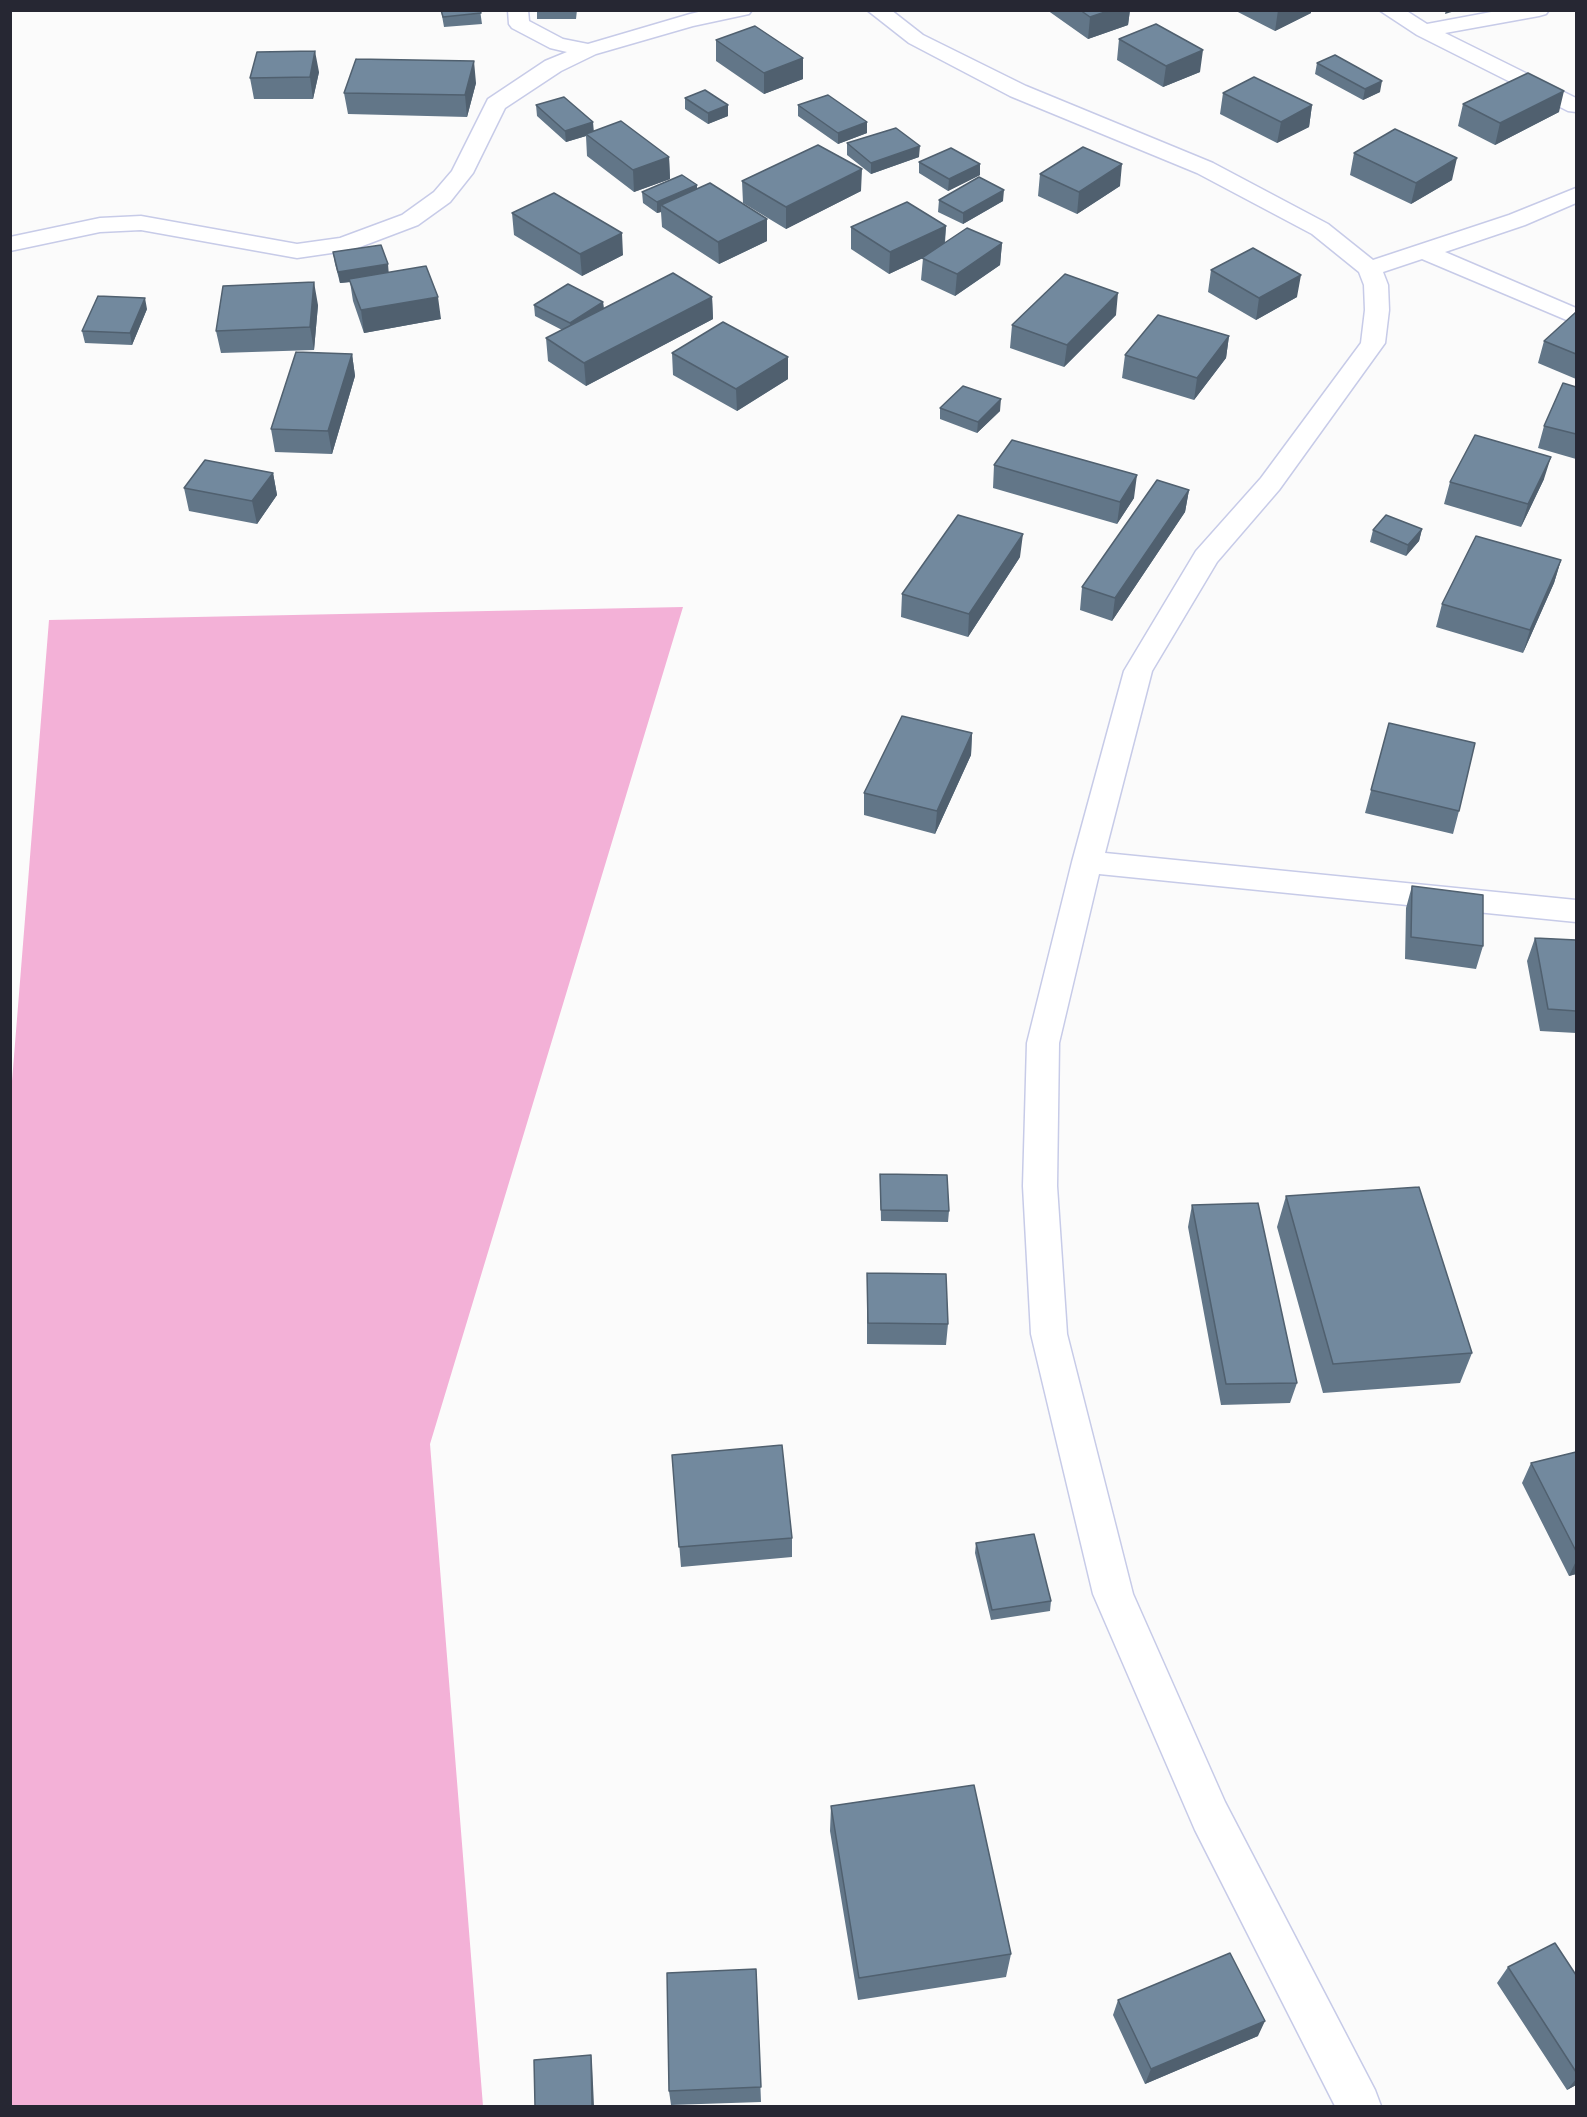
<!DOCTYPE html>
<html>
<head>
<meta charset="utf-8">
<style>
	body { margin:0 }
	#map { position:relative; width:1587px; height:2117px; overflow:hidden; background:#fbfbfb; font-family:Lato,sans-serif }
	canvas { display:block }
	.frame { position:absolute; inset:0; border:12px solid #262733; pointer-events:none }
</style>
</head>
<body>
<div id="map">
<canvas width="1587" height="2117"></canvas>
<div class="frame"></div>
</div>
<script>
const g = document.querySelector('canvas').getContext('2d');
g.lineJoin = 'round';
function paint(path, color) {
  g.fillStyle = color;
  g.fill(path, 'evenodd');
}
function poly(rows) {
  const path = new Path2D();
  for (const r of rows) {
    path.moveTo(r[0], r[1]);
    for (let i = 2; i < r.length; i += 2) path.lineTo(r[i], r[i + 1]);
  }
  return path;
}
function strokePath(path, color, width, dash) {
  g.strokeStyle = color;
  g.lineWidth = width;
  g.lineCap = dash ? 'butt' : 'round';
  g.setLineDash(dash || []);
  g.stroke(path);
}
paint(poly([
	[683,607,430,1444,483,2106,11,2106,10,1106,49,620]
]), '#f3b1d7');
const minor = poly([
	[508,10,528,10,529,21,563,39,588,44,690,14,707,10,752,10,749,14,693,26,596,54,561,71,505,108,473,173,450,202,418,225,352,250,297,258,141,230,100,232,10,251,10,237,100,218,141,216,297,244,340,238,402,215,434,192,452,171,488,99,545,61,567,52,550,48,512,28,509,24,508,10],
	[867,10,891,10,923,35,1026,86,1213,163,1328,224,1373,260,1509,215,1576,188,1576,203,1525,225,1445,252,1576,308,1576,324,1422,259,1383,272,1388,285,1389,310,1385,343,1279,490,1217,562,1152,671,1105,853,1576,900,1576,922,1099,874,1059,1043,1057,1186,1067,1334,1133,1594,1225,1802,1375,2090,1381,2106,1335,2106,1195,1830,1093,1594,1031,1334,1023,1186,1027,1043,1072,862,1124,671,1196,551,1261,478,1361,343,1365,310,1364,285,1359,272,1312,234,1197,173,1010,96,909,43,867,10],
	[1379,10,1405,10,1427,24,1502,10,1549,10,1546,14,1539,16,1445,33,1576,98,1576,112,1568,111,1417,35,1379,10]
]);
strokePath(minor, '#c7cbe8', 3);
paint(minor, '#fff');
paint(poly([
	[441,10,480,10,482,24,444,27],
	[537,10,577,10,576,19,537,19],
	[1047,10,1130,10,1128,25,1088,39],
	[1234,10,1311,10,1311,13,1275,31],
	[1119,39,1200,72,1163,87,1117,60],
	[716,40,803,79,764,94,716,61],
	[1317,63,1380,92,1363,100,1315,74],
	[319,72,313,99,254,99,250,78],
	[476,83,467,117,348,114,344,93],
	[1223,93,1312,105,1309,127,1277,143,1220,114],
	[685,98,728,105,728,116,708,124,685,109],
	[1463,104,1559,112,1495,145,1458,126],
	[536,105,594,131,669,157,670,179,634,192,587,156,586,136,566,142,537,116],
	[798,105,867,122,867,133,838,144,798,116],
	[847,143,919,157,871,174,847,155],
	[1354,153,1452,180,1411,204,1350,175],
	[919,162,980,175,948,191,919,173],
	[1040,174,1120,186,1077,214,1038,196],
	[742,181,861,191,786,229,743,203],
	[697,185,697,189,767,219,767,241,719,264,662,227,661,212,657,213,643,203,642,192],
	[939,200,1003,201,963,224,938,212],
	[512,213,623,255,582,276,514,235],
	[946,226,945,243,1002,243,1000,265,955,296,921,280,923,258,889,274,851,249,851,227],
	[333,252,389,272,441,319,364,333,353,301,350,282,340,283,335,264],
	[1211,270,1297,297,1256,320,1208,292],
	[712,297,713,319,586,386,548,361,546,338,562,330,535,316,534,305,603,302,604,309],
	[318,305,314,350,221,353,216,331],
	[147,309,132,345,85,343,82,331],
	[1576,312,1576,379,1538,363,1544,341],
	[1116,315,1064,367,1010,348,1012,325],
	[1229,336,1226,358,1194,400,1122,378,1125,355],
	[672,353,788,357,788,379,737,411,673,375],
	[352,354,355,376,332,454,275,452,271,429],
	[1576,387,1576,459,1538,448,1544,426],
	[940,408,1000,411,977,433,940,419],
	[994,465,1134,498,1117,524,993,488],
	[273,473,277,495,257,524,189,511,184,488],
	[1544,479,1521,527,1444,504,1450,482],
	[1189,490,1185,512,1112,621,1080,610,1082,587],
	[1422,529,1419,541,1406,556,1370,542,1373,530],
	[1020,557,968,637,901,617,902,594],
	[1561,560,1554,583,1523,653,1436,627,1442,604],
	[1389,723,1459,811,1453,834,1365,813],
	[972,733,971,755,935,834,864,815,864,793],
	[1412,886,1483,946,1476,969,1405,959,1406,908],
	[1535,938,1576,940,1576,1033,1540,1031,1527,961],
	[880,1174,949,1211,948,1222,881,1221],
	[1286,1196,1472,1353,1460,1383,1323,1393,1277,1227],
	[1192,1205,1297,1383,1290,1403,1221,1405,1188,1227],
	[867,1273,948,1324,946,1345,867,1344],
	[1576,1452,1576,1574,1569,1576,1522,1483,1531,1463],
	[672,1455,792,1538,792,1557,681,1567],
	[976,1543,1051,1601,1050,1611,991,1620,975,1553],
	[831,1806,1011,1954,1006,1977,858,2000,830,1831],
	[1508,1967,1576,1975,1576,2085,1567,2090,1497,1983],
	[756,1969,761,2102,671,2105,669,2091],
	[1118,2000,1258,2036,1145,2084,1113,2015]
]), '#627688');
paint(poly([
	[1111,10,1130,10,1128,25,1088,39,1090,17],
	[1278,10,1311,10,1311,13,1275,31],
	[1446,10,1458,10,1445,14],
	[1203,50,1200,72,1163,87,1166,66],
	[315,51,319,72,313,99,310,77],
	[803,58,803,79,764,94,764,73],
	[474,61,476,83,467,117,465,95],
	[1382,81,1380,92,1363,100,1365,89],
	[1564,91,1559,112,1495,145,1500,123],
	[728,105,728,116,708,124,708,113],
	[1312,105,1309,127,1277,143,1281,122],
	[593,122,594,133,586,134,586,136,566,142,565,131],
	[867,122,867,133,838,144,838,133],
	[920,146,919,157,871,174,871,163],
	[669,157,670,179,634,192,633,170],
	[1457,158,1452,180,1411,204,1416,183],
	[980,164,980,175,948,191,949,179],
	[1122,164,1120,186,1077,214,1079,192],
	[862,169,861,191,786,229,786,207],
	[697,185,697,196,661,205,661,212,657,213,657,202],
	[1004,190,1003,201,963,224,963,213],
	[767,219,767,241,719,264,718,242],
	[946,226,944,248,889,274,890,252],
	[622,233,623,255,582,276,580,254],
	[1002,243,1000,265,955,296,957,274],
	[388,264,389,276,349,279,350,282,340,283,338,272],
	[1301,275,1297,297,1256,320,1259,298],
	[314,282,318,305,314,350,310,327],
	[1118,293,1116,315,1064,367,1067,345],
	[438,297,441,319,364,333,361,310],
	[712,297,713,319,586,386,584,363],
	[145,298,147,309,132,345,130,333],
	[603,302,604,314,571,334,570,323],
	[1229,336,1226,358,1194,400,1197,378],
	[352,354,355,376,332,454,328,431],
	[788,357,788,379,737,411,736,389],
	[1001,399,1000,411,977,433,978,422],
	[1551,457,1544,479,1521,527,1528,504],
	[273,473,277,495,257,524,252,501],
	[1137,475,1134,498,1117,524,1120,502],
	[1189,490,1185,512,1112,621,1115,598],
	[1422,529,1419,541,1406,556,1408,545],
	[1023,534,1020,557,968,637,969,614],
	[1561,560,1554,583,1523,653,1530,630],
	[972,733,971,755,935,834,937,811],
	[1576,1561,1576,1574,1569,1576],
	[1265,2021,1258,2036,1145,2084,1151,2069],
	[591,2055,592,2062,594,2106,592,2106],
	[1576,2079,1576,2085,1567,2090]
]), '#50606f');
const building = poly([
	[441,10,480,10,481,13,443,17,441,10],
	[1080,10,1111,10,1090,17,1080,10],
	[1156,24,1203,50,1166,66,1119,39,1156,24],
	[755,26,803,58,764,73,716,40,755,26],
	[315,51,310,77,250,78,257,52,315,51],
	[1335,55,1382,81,1365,89,1317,63,1335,55],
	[356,59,474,61,465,95,344,93,356,59],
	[1528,73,1564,91,1500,123,1463,104,1528,73],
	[1254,77,1312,105,1281,122,1223,93,1254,77],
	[705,90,728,105,708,113,685,98,705,90],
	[828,95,867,122,838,133,798,105,828,95],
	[564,97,593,122,565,131,536,105,564,97],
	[621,121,669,157,633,170,586,134,621,121],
	[896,128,920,146,871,163,847,143,896,128],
	[1395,129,1457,158,1416,183,1354,153,1395,129],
	[818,145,862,169,786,207,742,181,818,145],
	[1083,147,1122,164,1079,192,1040,174,1083,147],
	[951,148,980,164,949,179,919,162,951,148],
	[682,175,697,185,657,202,642,192,682,175],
	[979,177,1004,190,963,213,939,200,979,177],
	[710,183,767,219,718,242,661,205,710,183],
	[554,193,622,233,580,254,512,213,554,193],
	[907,202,946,226,890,252,851,227,907,202],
	[967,228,1002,243,957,274,922,258,967,228],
	[381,245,388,264,338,272,333,252,381,245],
	[1253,248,1301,275,1259,298,1211,270,1253,248],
	[426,266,438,297,361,310,349,279,426,266],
	[673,273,712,297,584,363,546,338,673,273],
	[1065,274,1118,293,1067,345,1012,325,1065,274],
	[314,282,310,327,216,331,223,286,314,282],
	[568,284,603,302,570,323,534,305,568,284],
	[98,296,145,298,130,333,82,331,98,296],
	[1576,312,1576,354,1544,341,1576,312],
	[1158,315,1229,336,1197,378,1125,355,1158,315],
	[723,322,788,357,736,389,672,353,723,322],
	[296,352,352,354,328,431,271,429,296,352],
	[1563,383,1576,387,1576,434,1544,426,1563,383],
	[963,386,1001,399,978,422,940,408,963,386],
	[1475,435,1551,457,1528,504,1450,482,1475,435],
	[1012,440,1137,475,1120,502,994,465,1012,440],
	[205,460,273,473,252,501,184,488,205,460],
	[1157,480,1189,490,1115,598,1082,587,1157,480],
	[958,515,1023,534,969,614,902,594,958,515],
	[1386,515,1422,529,1408,545,1373,530,1386,515],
	[1476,536,1561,560,1530,630,1442,604,1476,536],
	[902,716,972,733,937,811,864,793,902,716],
	[1389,723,1475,743,1459,811,1371,790,1389,723],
	[1412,886,1483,895,1483,946,1411,937,1412,886],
	[1535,938,1576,940,1576,1011,1548,1009,1535,938],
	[880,1174,947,1175,949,1211,881,1210,880,1174],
	[1419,1187,1472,1353,1333,1364,1286,1196,1419,1187],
	[1258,1203,1297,1383,1226,1384,1192,1205,1258,1203],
	[867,1273,946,1274,948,1324,868,1323,867,1273],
	[782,1445,792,1538,679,1547,672,1455,782,1445],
	[1576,1452,1576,1551,1531,1463,1576,1452],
	[1034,1534,1051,1601,992,1610,976,1543,1034,1534],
	[974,1785,1011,1954,859,1978,831,1806,974,1785],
	[1555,1943,1576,1975,1576,2072,1508,1967,1555,1943],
	[1230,1953,1265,2021,1151,2069,1118,2000,1230,1953],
	[756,1969,761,2087,669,2091,667,1973,756,1969],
	[591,2055,592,2106,535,2106,534,2060,591,2055]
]);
paint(building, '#72899e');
strokePath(building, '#50606f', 1.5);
</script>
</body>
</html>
